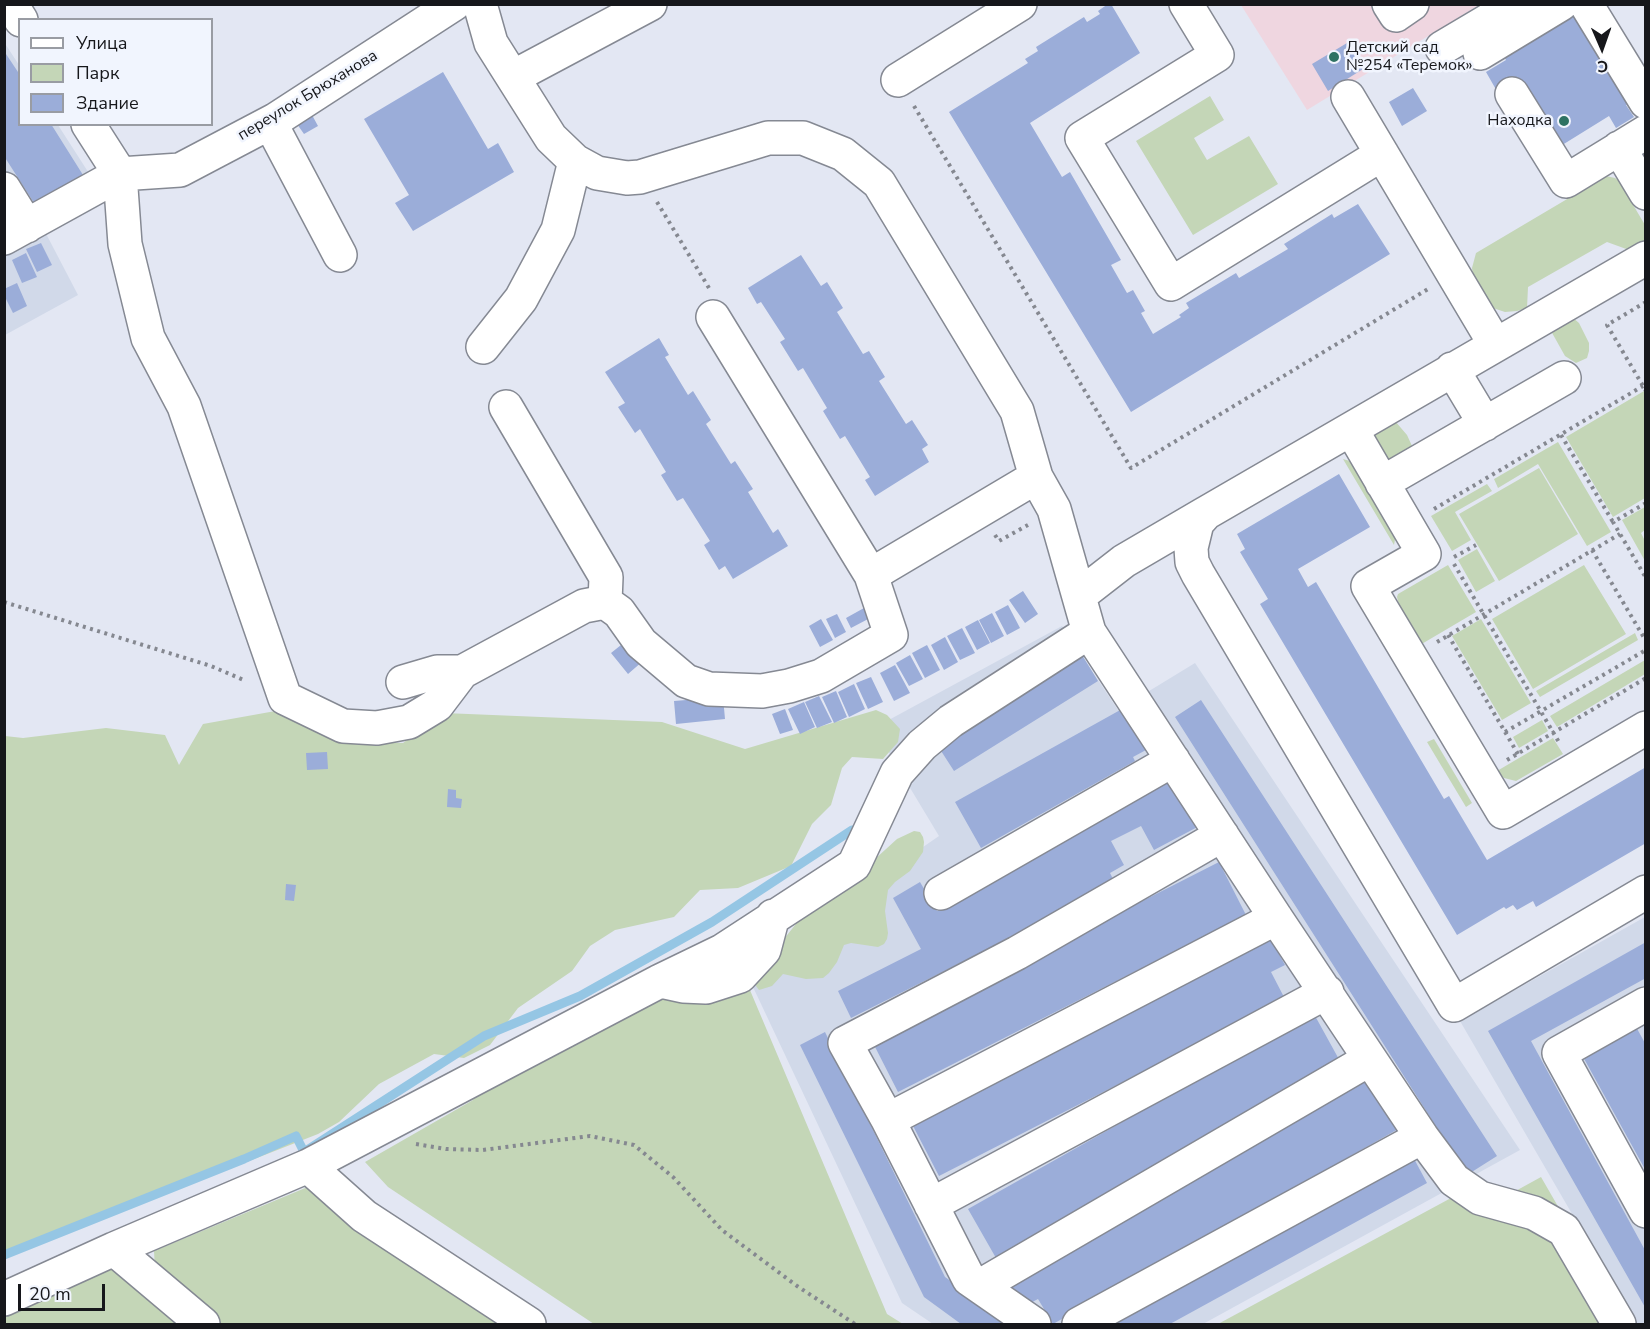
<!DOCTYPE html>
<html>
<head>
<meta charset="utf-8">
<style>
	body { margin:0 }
	#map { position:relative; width:1650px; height:1329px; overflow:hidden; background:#e3e7f3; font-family:"Nunito Sans",sans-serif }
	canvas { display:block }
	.frame { position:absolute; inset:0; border:6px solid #16171b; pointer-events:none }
	.legend { position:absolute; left:18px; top:18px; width:195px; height:108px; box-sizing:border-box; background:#f1f5fe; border:2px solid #999ca3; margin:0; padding:8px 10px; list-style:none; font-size:18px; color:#16171b }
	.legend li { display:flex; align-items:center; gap:12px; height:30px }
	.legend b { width:30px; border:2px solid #999ca3 }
	.north { position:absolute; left:1572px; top:18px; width:60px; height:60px; -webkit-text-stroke:4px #f1f5fe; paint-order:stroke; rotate:178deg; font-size:16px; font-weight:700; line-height:24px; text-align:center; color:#16171b }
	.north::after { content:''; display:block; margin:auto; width:21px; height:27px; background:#16171b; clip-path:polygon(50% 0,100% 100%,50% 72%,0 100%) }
	.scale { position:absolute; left:18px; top:1284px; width:87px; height:27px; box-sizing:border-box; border:3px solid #16171b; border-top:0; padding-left:8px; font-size:18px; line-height:21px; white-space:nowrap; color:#16171b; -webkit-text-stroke:4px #f1f5fe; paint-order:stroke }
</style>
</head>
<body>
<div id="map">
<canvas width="1650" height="1329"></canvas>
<div class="frame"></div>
<ul class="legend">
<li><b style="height:8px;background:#fff"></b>Улица</li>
<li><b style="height:16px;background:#c4d6b7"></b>Парк</li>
<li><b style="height:16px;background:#9badd9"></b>Здание</li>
</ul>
<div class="north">С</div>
<div class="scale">20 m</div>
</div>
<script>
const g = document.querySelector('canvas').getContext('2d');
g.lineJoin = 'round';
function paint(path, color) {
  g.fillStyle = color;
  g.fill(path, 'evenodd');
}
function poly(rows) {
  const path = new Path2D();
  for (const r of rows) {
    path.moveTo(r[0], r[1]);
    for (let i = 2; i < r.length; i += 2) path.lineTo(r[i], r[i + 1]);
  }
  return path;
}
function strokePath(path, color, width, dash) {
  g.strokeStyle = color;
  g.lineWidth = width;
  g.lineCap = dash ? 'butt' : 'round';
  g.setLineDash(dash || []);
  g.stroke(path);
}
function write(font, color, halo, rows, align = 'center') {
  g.font = font + ' "Nunito Sans",sans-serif';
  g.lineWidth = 5;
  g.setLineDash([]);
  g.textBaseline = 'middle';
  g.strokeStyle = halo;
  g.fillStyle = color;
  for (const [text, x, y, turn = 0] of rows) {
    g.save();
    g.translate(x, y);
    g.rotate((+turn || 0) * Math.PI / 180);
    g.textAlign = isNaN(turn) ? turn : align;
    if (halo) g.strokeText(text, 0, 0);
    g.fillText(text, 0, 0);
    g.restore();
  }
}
paint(poly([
	[4,42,19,65,20,124,58,125,101,192,42,226,78,295,5,335],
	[1062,626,1118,710,1195,663,1520,1150,1203,1324,933,1324,902,1303,745,970,939,836,874,728],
	[1645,917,1645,1324,1636,1324,1460,1021]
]), '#d1d9e9');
paint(poly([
	[1241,5,1479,5,1307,110]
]), '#efd6e0');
paint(poly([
	[1210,96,1224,120,1194,138,1207,160,1249,136,1278,184,1193,235,1136,141],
	[1606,176,1615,178,1619,181,1645,225,1645,242,1629,250,1607,242,1528,287,1527,308,1517,311,1505,312,1493,308,1473,275,1472,268,1476,253],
	[1572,317,1579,323,1589,343,1589,351,1587,358,1576,363,1565,356,1551,331],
	[1644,391,1645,498,1613,517,1566,437],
	[1395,421,1407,435,1412,446,1412,454,1392,463,1383,451,1374,433],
	[1558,442,1611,532,1587,546,1538,464,1498,488,1494,479],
	[1343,459,1353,462,1396,534,1394,545],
	[1539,468,1578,534,1499,581,1459,514],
	[1487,484,1492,491,1455,512,1471,540,1452,551,1431,516],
	[1645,507,1645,530,1641,533,1645,541,1645,561,1622,520],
	[1477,549,1495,581,1476,592,1458,560],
	[1448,565,1476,612,1420,645,1400,609,1397,597,1398,594],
	[1584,565,1626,634,1533,689,1492,619],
	[1481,619,1531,703,1502,720,1452,636],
	[1635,633,1638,640,1540,697,1536,691],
	[1645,660,1645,674,1557,727,1550,716],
	[281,710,345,741,403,743,444,713,662,722,745,749,876,710,887,715,900,729,898,742,883,759,852,757,842,768,831,805,812,824,791,866,738,888,700,890,674,917,615,930,590,946,572,971,518,1008,490,1045,464,1058,434,1054,379,1084,339,1122,318,1134,5,1257,5,736,23,738,106,728,165,735,179,765,203,724],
	[1542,720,1548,731,1519,748,1513,737],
	[1553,738,1563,754,1516,781,1504,778,1497,771],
	[1434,739,1472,803,1466,807,1427,742],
	[914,831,920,832,923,837,924,842,923,852,910,871,895,882,888,890,885,911,888,933,887,939,884,944,878,947,851,943,844,945,837,962,829,973,823,978,806,979,783,974,772,986,759,990,756,986,757,973,803,915,863,870,897,839],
	[733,950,887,1314,903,1324,594,1324,388,1187,365,1162,473,1100,478,1088,499,1076,507,1080],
	[1541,1177,1626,1324,1218,1324,1451,1198,1481,1210],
	[310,1186,505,1324,220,1324,155,1269,154,1251],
	[115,1267,186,1324,5,1324,4,1316]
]), '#c4d6b7');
strokePath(poly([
	[4,1255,244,1159,296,1136,304,1152,484,1036,580,996,712,922,852,830]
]), '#95c6e4', 9);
paint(poly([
	[1108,4,1111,4,1140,53,1030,123,1062,177,1070,172,1121,260,1111,265,1127,293,1133,290,1145,311,1141,313,1153,334,1181,317,1179,315,1189,308,1186,303,1236,273,1239,278,1288,249,1284,244,1332,214,1334,218,1358,204,1390,254,1131,412,949,112,1028,63,1025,59,1038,51,1036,47,1084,17,1087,22,1100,14,1098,11],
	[1573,10,1630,103,1626,105,1634,117,1616,128,1609,116,1559,147,1516,78,1508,83,1498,93,1486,72,1506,60,1502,54],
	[1347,43,1363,69,1328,91,1312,64],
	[4,51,20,75,20,124,51,124,83,175,36,206,4,156],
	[443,72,488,149,498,143,514,172,413,231,395,203,409,195,364,119],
	[1413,88,1427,111,1402,126,1389,102],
	[312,115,318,126,304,134,297,124],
	[41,243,52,265,37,272,26,249],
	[26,253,37,277,22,283,12,260],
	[801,255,821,286,827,282,843,308,837,312,863,354,869,351,885,377,879,381,906,424,912,420,928,445,922,449,929,462,875,496,865,480,870,477,845,436,840,439,823,411,827,408,803,368,798,371,780,342,785,339,761,302,757,304,748,288],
	[17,283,27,306,13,313,4,295,4,289],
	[659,338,669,355,665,357,688,395,693,391,711,420,706,424,731,464,735,461,753,489,748,492,773,533,778,529,788,546,733,579,725,566,719,570,704,545,710,541,683,498,677,501,661,475,666,472,640,429,635,433,618,407,625,403,605,372],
	[1339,474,1370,527,1298,569,1308,587,1316,582,1444,799,1449,796,1487,860,1646,767,1646,843,1536,907,1533,901,1517,910,1513,905,1506,909,1504,907,1457,935,1260,604,1268,599,1240,552,1245,549,1237,534],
	[1023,591,1038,614,1025,623,1009,600],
	[1008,605,1020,628,1007,635,995,612],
	[864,608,870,618,851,628,846,618],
	[992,613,1004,636,991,643,979,620],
	[837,614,846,632,835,638,826,619],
	[821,619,833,640,820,647,809,626],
	[978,620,990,643,977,650,965,627],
	[962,628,975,653,960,660,947,636],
	[945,637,958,662,944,670,931,645],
	[626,641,643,661,628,674,611,653],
	[927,645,940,670,925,678,912,653],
	[1079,650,1098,681,954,771,934,740],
	[910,655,923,679,909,686,896,663],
	[895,665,910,693,894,701,880,673],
	[871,677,883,702,868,709,856,683],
	[854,684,865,709,849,717,838,692],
	[836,691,847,717,834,723,822,697],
	[819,696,832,722,817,728,805,702],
	[723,697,725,719,676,724,674,701],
	[1201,700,1497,1156,1467,1175,1175,717],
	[804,702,815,727,800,734,788,709],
	[785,709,793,730,780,734,772,714],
	[1122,709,1146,750,1133,757,1135,761,981,848,955,802],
	[327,752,328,769,307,770,306,753],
	[1178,775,1205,823,1154,850,1141,826,1111,841,1124,865,1110,873,1114,881,976,955,851,1018,838,991,921,949,893,898,920,882,937,911],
	[448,789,456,790,456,798,462,799,461,808,447,807],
	[1219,862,1246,915,898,1092,871,1039],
	[286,884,296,885,294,901,285,900],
	[1270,938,1285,965,1271,972,1285,999,939,1176,911,1122],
	[1646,942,1646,978,1531,1041,1646,1252,1646,1309,1488,1031],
	[1314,1014,1341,1063,996,1258,968,1209],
	[1635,1025,1646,1045,1646,1171,1582,1055],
	[825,1032,945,1277,1012,1324,961,1324,924,1297,800,1045],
	[1370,1075,1400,1128,1053,1324,1038,1299,1019,1309,1004,1282],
	[1412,1155,1427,1183,1170,1324,1104,1324]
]), '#9badd9');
const minor = poly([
	[11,4,21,20],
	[480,4,491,43,551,138,575,161,597,173,627,178,640,177,768,138,803,138,843,154,879,183,1017,411,1036,477,1054,509,1089,632,1276,918,1422,1137,1454,1180,1480,1198,1534,1213,1564,1230,1619,1324],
	[1186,4,1217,55,1082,138,1171,284,1382,154],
	[1389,4,1396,15,1412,4],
	[1586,4,1646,102],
	[1442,48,1516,4],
	[1480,53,1561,4],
	[513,77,650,4],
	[898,80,1020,4],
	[1512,94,1566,181,1646,132],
	[1348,97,1495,344],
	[275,120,275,132,340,255],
	[88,124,120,174,125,244,148,338,184,406,285,698,343,726,377,728,409,722,437,705,462,672,584,606,605,602],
	[1619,148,1646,193],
	[4,189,27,226],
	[4,238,120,174,180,170,275,120,454,4],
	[1646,258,1206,513,1197,523,1191,548,1192,562,1198,574,1454,1005,1646,892],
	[483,347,521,299,558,230,575,161],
	[1452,369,1485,424],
	[506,407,606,577,605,602,619,612,641,643,686,681,709,689,762,691,789,686,821,676,891,635,871,575,713,317],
	[1351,429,1424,554,1368,586,1503,812,1646,728],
	[1382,483,1564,378],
	[871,575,1036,477],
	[1079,596,1124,561,1206,513],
	[403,682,437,672,462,672],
	[941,893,1173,760],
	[660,981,683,986,706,987,740,976,764,950,773,916],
	[1646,1004,1559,1053,1646,1211],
	[888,1120,845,1043,1017,953,1222,835],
	[308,1166,364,1216,529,1324],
	[931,1205,1327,992],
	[114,1249,203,1324],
	[980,1286,1370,1059],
	[4,1299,114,1249,308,1166,660,981,722,951,854,865,897,773,922,745,951,721,1089,632],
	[1034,1324,969,1279,888,1120,1276,918],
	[1079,1324,1422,1137]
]);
strokePath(minor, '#858993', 36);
strokePath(poly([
	[914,106,1131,468,1428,289],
	[657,202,709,288],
	[1646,302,1607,325,1646,391],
	[1561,435,1613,522],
	[1646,503,1613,522,1646,578],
	[1434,509,1643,386],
	[995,535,999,541,1028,525],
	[1592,550,1646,641],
	[1454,557,1476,545],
	[1454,564,1560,744],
	[4,602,211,666,246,681],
	[1448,635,1518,754],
	[1437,642,1620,534],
	[1505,732,1646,650],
	[1507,760,1646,678],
	[416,1144,446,1149,483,1150,590,1136,634,1145,673,1177,722,1230,797,1286,855,1324]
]), '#858890', 4, [3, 4.5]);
strokePath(minor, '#fff', 33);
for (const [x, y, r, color] of [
	[1334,57,6,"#2e7263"],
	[1564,121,6,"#2e7263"]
]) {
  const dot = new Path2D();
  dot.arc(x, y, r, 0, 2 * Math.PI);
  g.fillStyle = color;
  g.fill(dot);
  strokePath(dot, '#f1f5fe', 2);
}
write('16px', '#16171b', '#f1f5fe', [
	["Детский сад",1346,48],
	["№254 «Теремок»",1346,66],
	["Находка",1552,121,"right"]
], 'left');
write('16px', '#16171b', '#f1f5fe', [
	["переулок Брюханова",308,96,-31]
]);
</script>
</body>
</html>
